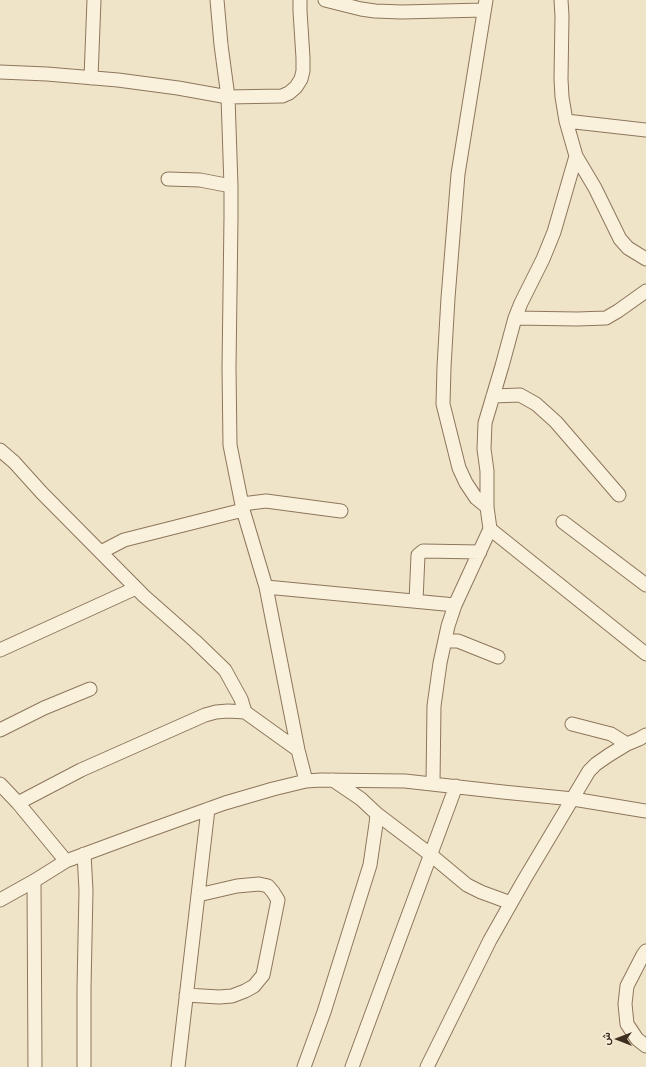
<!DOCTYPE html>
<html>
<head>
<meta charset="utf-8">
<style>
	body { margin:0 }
	#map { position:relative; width:646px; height:1067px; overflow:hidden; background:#f0e4c8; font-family:"Times New Roman",Vazirmatn,serif }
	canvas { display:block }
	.north { position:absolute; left:598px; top:1019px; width:40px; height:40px; -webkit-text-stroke:3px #f7eed8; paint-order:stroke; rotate:270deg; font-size:11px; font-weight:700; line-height:16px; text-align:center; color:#3d2e20 }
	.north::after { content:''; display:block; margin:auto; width:14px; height:18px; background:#3d2e20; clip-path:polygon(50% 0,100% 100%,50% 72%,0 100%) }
</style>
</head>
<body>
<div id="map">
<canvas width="646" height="1067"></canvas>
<div class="north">ش</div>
</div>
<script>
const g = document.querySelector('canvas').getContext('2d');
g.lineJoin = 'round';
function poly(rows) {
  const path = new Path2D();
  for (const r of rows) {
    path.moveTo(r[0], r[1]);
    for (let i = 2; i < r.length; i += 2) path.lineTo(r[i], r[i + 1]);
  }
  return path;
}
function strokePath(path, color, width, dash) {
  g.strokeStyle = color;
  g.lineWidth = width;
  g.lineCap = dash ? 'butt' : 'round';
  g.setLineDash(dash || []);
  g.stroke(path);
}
const minor = poly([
	[217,0,221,45,228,97,231,186,231,217,229,368,230,445,243,510,266,587,298,750,306,781],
	[325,0,361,9,375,11,402,12,484,10],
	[486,0,458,174,448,298,444,367,443,404,459,468,466,483,476,498,487,507],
	[0,72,47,74,118,80,178,88,228,97,282,96,289,93,296,87,301,79,303,71,303,58,300,11,300,0],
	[91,78,94,0],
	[566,121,646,130],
	[576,156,595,188,620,239,628,248,646,259],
	[168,179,200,180,231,186],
	[515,318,577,319,606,318,618,311,646,291],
	[493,396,520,395,536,404,556,422,619,495],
	[0,450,14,462,42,493,144,596,195,641,225,670,241,699,245,712],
	[242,504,266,501,341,511],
	[563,522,646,585],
	[490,529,487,507,487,471,484,449,485,423,502,366,515,318,521,303,543,259,554,232,576,156,566,121,562,97,561,79,562,16,561,0],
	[101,552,124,540,243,510],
	[266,587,455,605],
	[416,601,418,555,423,551,480,552],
	[445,641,458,641,498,657],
	[0,650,136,588],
	[572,724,611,734,627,744],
	[0,730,44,708,90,689],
	[433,783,434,706,440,663,448,626,455,605,490,529,646,654],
	[0,784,18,803,66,861],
	[18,803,81,770,205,715,216,712,228,711,245,712,298,750],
	[377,814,431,855,467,885,481,892,511,903],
	[34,881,35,1067],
	[0,900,34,881,66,861,139,834,225,803,273,789,306,781,321,780,405,781,503,792,573,799,646,811],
	[646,951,643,955,627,986,625,1004,627,1024,637,1039,646,1046],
	[186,995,219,997,232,996,245,991,254,986,263,975,278,900,273,892,268,886,259,884,237,886,198,895],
	[84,1067,84,988,86,890,84,854],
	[178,1067,208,809],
	[304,1067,324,1012,370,865,376,824,377,814,361,799,333,780],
	[352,1067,456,786],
	[427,1067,490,940,524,880,589,771,596,764,609,755,627,744,639,739,646,735]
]);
strokePath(minor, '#8d765c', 15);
strokePath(minor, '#faf1dc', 13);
</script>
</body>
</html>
